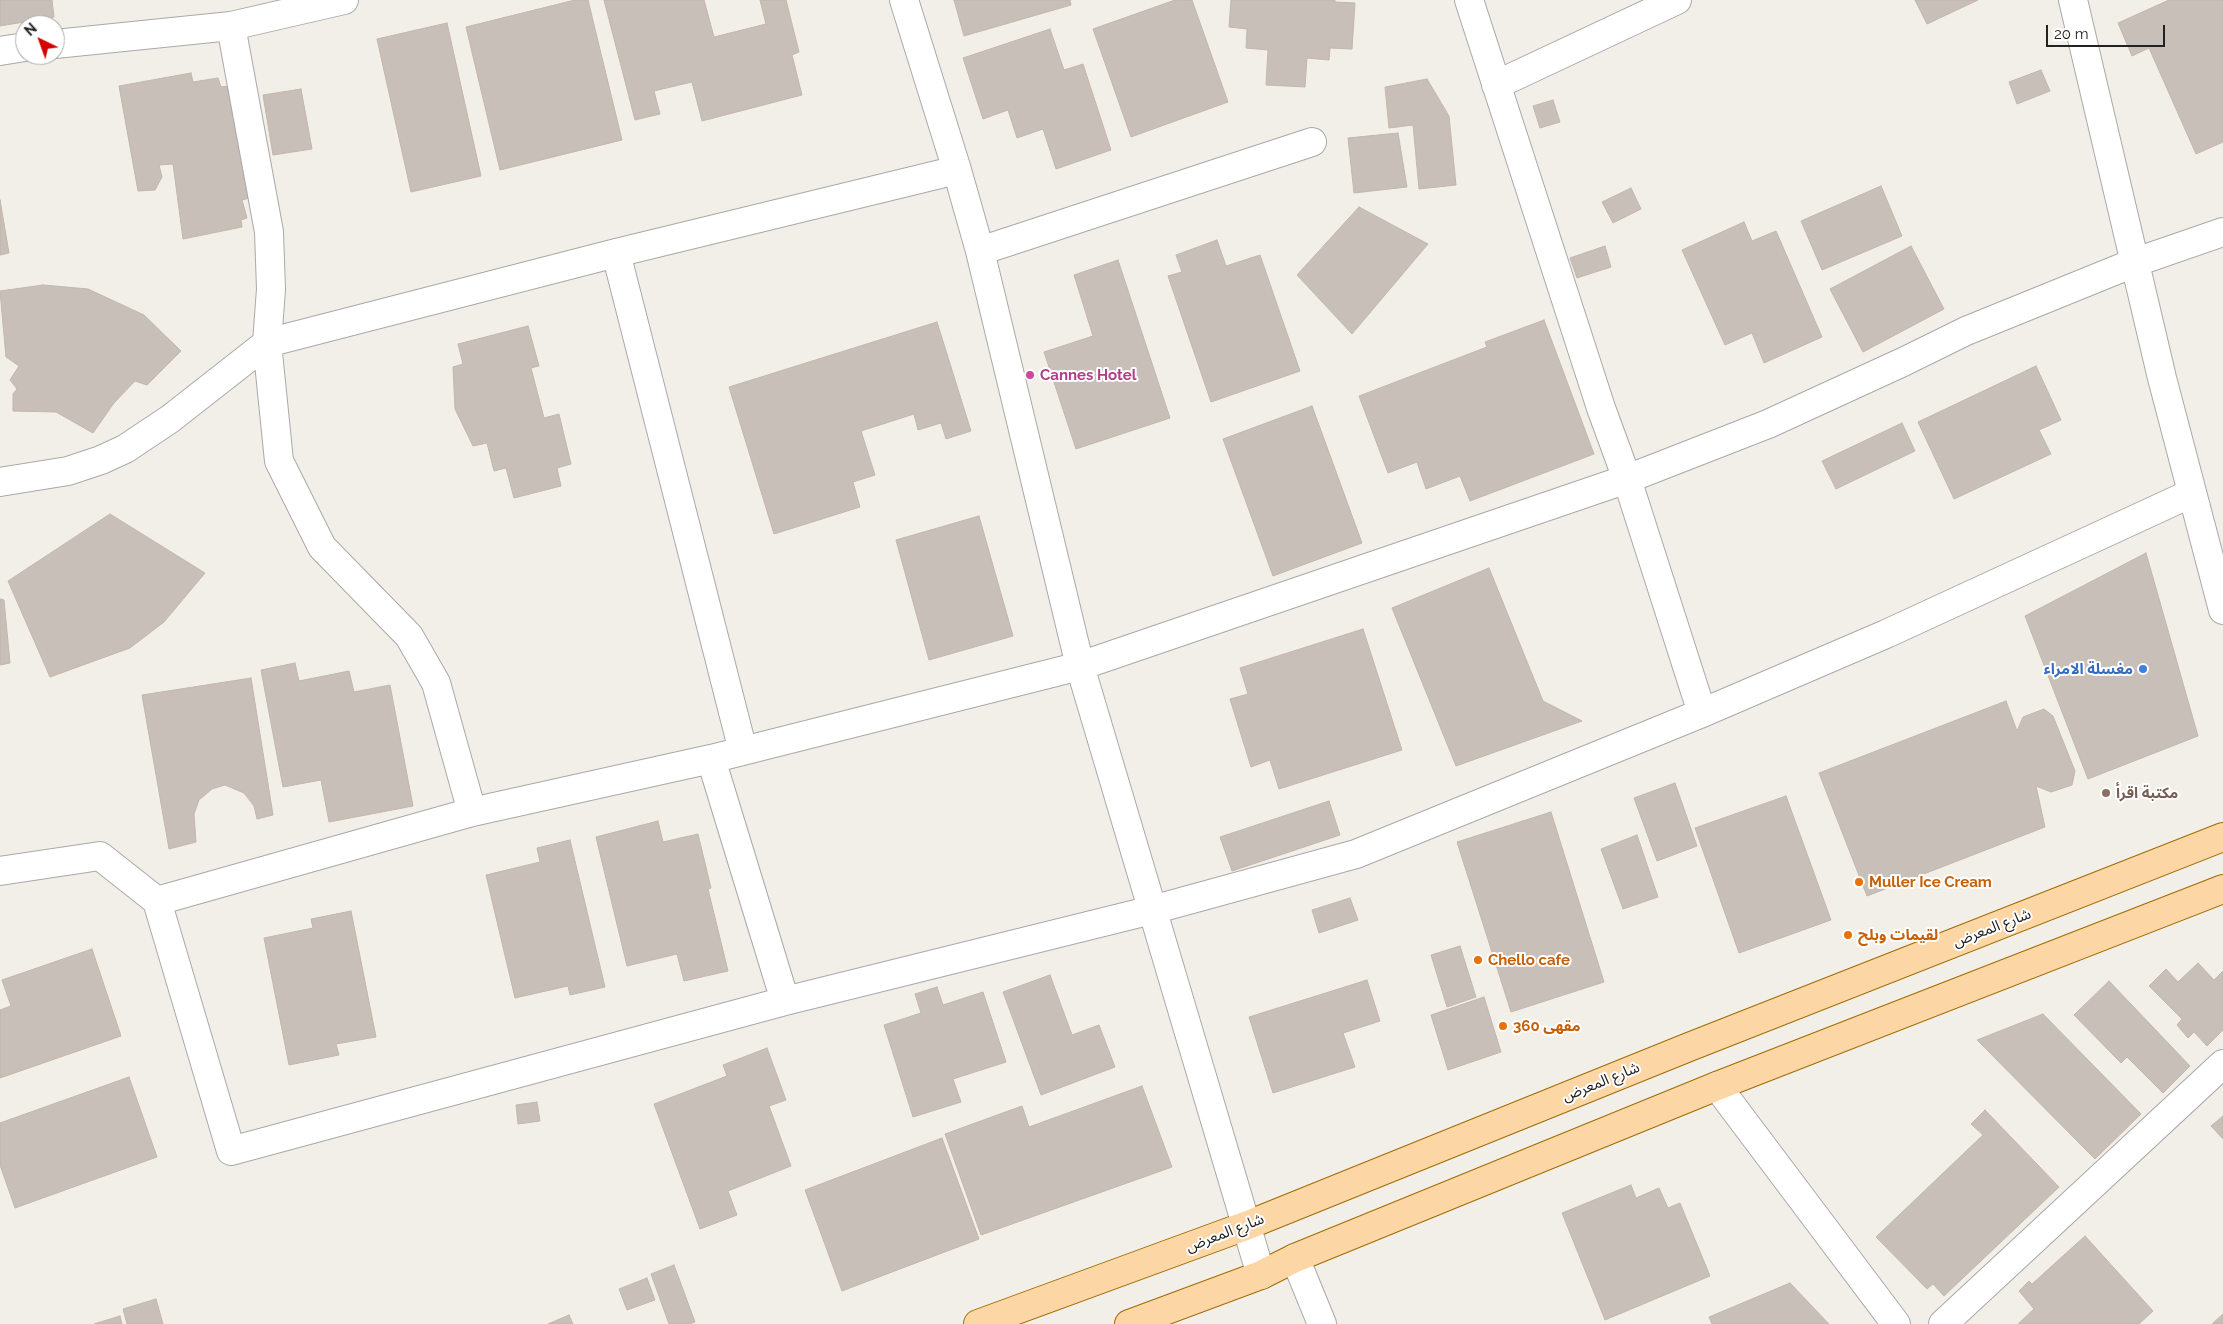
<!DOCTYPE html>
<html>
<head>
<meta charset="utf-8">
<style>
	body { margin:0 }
	#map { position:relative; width:2223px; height:1324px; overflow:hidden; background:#f2efe9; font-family:Raleway,sans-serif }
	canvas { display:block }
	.north { position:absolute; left:15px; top:15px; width:50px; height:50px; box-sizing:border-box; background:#fff; border:1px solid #a7a7a7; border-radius:50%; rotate:318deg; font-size:14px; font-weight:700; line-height:20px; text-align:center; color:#222 }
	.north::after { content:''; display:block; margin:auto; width:18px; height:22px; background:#d40000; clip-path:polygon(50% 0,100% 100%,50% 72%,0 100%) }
	.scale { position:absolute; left:2046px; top:25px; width:119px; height:22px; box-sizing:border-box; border:2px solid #222; border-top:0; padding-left:6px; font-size:15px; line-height:18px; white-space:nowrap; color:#222; -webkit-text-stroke:4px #fff; paint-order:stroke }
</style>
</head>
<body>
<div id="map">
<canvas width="2223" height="1324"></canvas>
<div class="north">N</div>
<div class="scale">20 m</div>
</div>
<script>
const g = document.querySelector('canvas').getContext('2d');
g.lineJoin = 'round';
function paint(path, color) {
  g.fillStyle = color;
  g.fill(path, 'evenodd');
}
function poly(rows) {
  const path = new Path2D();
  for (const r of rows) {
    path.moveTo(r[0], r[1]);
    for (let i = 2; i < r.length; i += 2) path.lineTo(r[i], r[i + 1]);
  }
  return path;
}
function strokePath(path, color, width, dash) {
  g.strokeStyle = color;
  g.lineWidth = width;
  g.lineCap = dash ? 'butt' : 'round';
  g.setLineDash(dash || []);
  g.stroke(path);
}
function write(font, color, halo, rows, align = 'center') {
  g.font = font + ' Raleway,"Noto Sans Arabic",sans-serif';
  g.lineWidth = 4;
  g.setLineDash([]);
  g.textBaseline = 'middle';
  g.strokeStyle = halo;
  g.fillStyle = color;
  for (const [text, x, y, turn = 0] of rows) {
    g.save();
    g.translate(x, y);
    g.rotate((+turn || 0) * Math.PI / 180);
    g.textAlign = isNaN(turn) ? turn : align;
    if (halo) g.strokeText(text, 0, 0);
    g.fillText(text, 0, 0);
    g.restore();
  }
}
const building = poly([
	[0,0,52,0,54,17,0,26,0,0],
	[575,0,588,0,622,140,500,170,466,27,575,0],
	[604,0,704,0,714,37,766,24,760,0,786,0,799,52,792,55,802,95,702,121,692,82,654,91,660,114,635,120,604,0],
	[954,0,1070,0,1071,5,964,36,954,0],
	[1175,0,1192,0,1228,102,1131,137,1093,29,1175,0],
	[1231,0,1335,0,1335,2,1355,3,1352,49,1330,48,1329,60,1307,58,1305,87,1266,85,1268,50,1246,48,1247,29,1229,27,1231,0],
	[1915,0,1978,0,1927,24,1915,0],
	[2169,0,2223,0,2223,142,2196,154,2149,48,2132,56,2118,23,2169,0],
	[447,23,481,176,411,192,377,39,447,23],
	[1050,29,1064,70,1083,64,1111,150,1056,169,1043,129,1017,138,1008,110,983,119,963,58,1050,29],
	[2041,70,2050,91,2017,104,2009,82,2041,70],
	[191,73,193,82,218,78,221,87,229,86,249,198,242,200,247,218,241,220,242,227,183,239,173,164,159,165,162,177,155,190,138,191,119,86,191,73],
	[1427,79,1449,116,1456,185,1419,189,1413,125,1389,128,1385,87,1427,79],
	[301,89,312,149,273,155,263,95,301,89],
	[1553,100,1560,122,1540,128,1533,106,1553,100],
	[1398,133,1407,187,1354,193,1348,138,1398,133],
	[1881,186,1902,236,1822,270,1801,221,1881,186],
	[1631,188,1641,209,1613,223,1602,202,1631,188],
	[0,200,9,253,0,255,0,200],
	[1359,207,1428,244,1352,334,1297,275,1359,207],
	[1744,222,1752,241,1776,231,1822,337,1764,363,1752,333,1725,345,1682,250,1744,222],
	[1217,240,1226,266,1260,255,1300,371,1211,402,1168,276,1182,272,1176,255,1217,240],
	[1605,246,1611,267,1577,278,1570,258,1605,246],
	[1911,246,1944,309,1863,352,1830,289,1911,246],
	[1118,260,1170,418,1076,449,1044,352,1093,336,1074,275,1118,260],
	[43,285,88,289,144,315,181,351,147,385,135,381,114,403,93,433,56,412,13,411,13,394,17,389,10,380,19,366,6,357,0,291,43,285],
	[1544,320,1594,454,1470,501,1460,476,1426,489,1417,462,1388,473,1359,396,1487,347,1485,342,1544,320],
	[937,322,971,431,946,439,941,423,918,430,914,414,861,431,875,475,853,482,860,507,774,534,729,387,937,322],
	[528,326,539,366,531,368,544,418,559,414,571,464,557,468,561,486,514,498,506,468,494,471,487,443,473,446,455,409,453,367,463,364,458,344,528,326],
	[2036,366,2061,420,2039,430,2051,454,1954,499,1918,422,2036,366],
	[1312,406,1362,543,1273,576,1223,439,1312,406],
	[1902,423,1915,451,1836,489,1822,461,1902,423],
	[110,514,205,573,164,622,130,648,50,677,8,581,110,514],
	[979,516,1013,636,929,660,896,540,979,516],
	[2146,553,2198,736,2088,779,2025,616,2146,553],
	[1489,568,1543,701,1582,721,1456,766,1392,608,1489,568],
	[0,599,4,600,10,663,0,665,0,599],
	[1363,629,1402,750,1279,789,1270,760,1251,767,1230,699,1248,694,1240,668,1363,629],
	[295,663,299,681,349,671,354,692,390,685,413,806,329,822,321,780,283,787,261,670,295,663],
	[251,678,273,815,257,819,254,806,244,793,225,785,212,789,199,800,194,814,196,842,169,849,142,695,251,678],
	[2006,701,2017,731,2023,717,2044,709,2053,716,2075,771,2072,785,2051,792,2036,786,2045,827,1867,896,1819,773,2006,701],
	[1675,783,1697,846,1657,861,1634,798,1675,783],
	[1786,796,1831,920,1739,953,1695,828,1786,796],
	[1329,801,1340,835,1232,871,1220,837,1329,801],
	[1551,812,1604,982,1511,1012,1457,842,1551,812],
	[658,821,663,842,698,834,711,888,708,889,728,971,684,981,677,954,627,966,596,837,658,821],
	[1637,835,1658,897,1623,909,1601,849,1637,835],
	[570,840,605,987,570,995,568,986,515,998,486,875,540,862,537,848,570,840],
	[1350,898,1358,920,1319,933,1312,910,1350,898],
	[351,911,376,1037,336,1044,339,1055,289,1065,264,938,313,928,311,919,351,911],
	[1460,946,1476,997,1447,1007,1431,955,1460,946],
	[92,949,121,1036,0,1078,0,1010,11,1006,2,980,92,949],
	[2198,963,2214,980,2223,971,2223,1030,2207,1046,2194,1032,2188,1038,2177,1025,2182,1019,2149,986,2166,969,2178,982,2198,963],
	[1050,975,1072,1035,1099,1025,1115,1067,1041,1095,1003,992,1050,975],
	[1367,980,1380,1021,1343,1033,1355,1067,1273,1093,1249,1017,1367,980],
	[2109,981,2190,1066,2163,1093,2127,1057,2121,1063,2074,1015,2109,981],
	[937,987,943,1005,983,992,1006,1062,953,1079,961,1102,913,1117,884,1025,921,1013,915,994,937,987],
	[1484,997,1501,1052,1448,1070,1431,1015,1484,997],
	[2043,1014,2141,1114,2095,1159,1977,1040,2043,1014],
	[767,1048,786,1100,769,1106,791,1166,728,1191,737,1215,700,1229,654,1104,727,1076,723,1065,767,1048],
	[129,1077,157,1157,15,1208,0,1165,0,1123,129,1077],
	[1142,1086,1172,1167,981,1235,945,1134,1022,1106,1029,1127,1142,1086],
	[537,1102,540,1121,518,1124,516,1105,537,1102],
	[1985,1110,2059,1187,1944,1296,1933,1284,1927,1289,1876,1237,1983,1135,1971,1124,1985,1110],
	[2223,1116,2223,1139,2211,1126,2223,1116],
	[942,1138,979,1239,842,1291,805,1190,942,1138],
	[1631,1185,1636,1198,1659,1188,1668,1208,1680,1203,1710,1276,1605,1320,1562,1213,1631,1185],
	[2085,1236,2153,1311,2139,1324,2018,1324,2034,1309,2019,1291,2029,1281,2032,1284,2085,1236],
	[674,1265,695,1322,689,1324,669,1324,651,1274,674,1265],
	[647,1278,655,1300,627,1310,619,1289,647,1278],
	[1790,1283,1829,1324,1712,1324,1709,1317,1790,1283],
	[156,1299,163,1324,127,1324,123,1309,156,1299],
	[2223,1314,2223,1324,2212,1324,2223,1314],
	[569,1315,573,1324,548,1324,569,1315],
	[120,1316,122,1324,94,1324,120,1316]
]);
paint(building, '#c7bfb8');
strokePath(building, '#c4b6ab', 1);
const minor = poly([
	[904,0,957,170,980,251,1080,666,1261,1275],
	[1469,0,1601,408,1627,479,1702,713],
	[2073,0,2162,378,2223,610],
	[231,26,269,232,271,289,267,343,279,461,322,547,409,636,436,683,472,812],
	[55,44,231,26,344,0],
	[0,51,25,47],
	[1496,85,1677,0],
	[980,251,1312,142],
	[616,253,743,751],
	[0,482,68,471,101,460,125,449,170,419,267,343,616,253,957,170],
	[711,759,785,1001],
	[0,871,100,856,157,901,472,812,711,759,1080,666,1627,479,1768,424,1903,362,1966,331,2136,262,2223,232],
	[157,901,231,1151,785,1001,1152,910,1356,854,1702,713,1886,634,2192,493],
	[1717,1086,1896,1324],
	[1295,1258,1322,1324],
	[1943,1324,2223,1064]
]);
const major = poly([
	[978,1324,1248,1225,1689,1047,2223,837],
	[1129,1324,1261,1275,1295,1258,1717,1086,2223,889]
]);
strokePath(minor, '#a9a9a9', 30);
strokePath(major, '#a06b00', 30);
strokePath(minor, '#fff', 28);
strokePath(major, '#fcd6a4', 28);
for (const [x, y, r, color] of [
	[1030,375,5,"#d1479c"],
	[2143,669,5,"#3f7fe0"],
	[2106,793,5,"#8d6e63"],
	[1859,882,5,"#e8710a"],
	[1848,935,5,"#e8710a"],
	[1478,960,5,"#e8710a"],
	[1503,1026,5,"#e8710a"]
]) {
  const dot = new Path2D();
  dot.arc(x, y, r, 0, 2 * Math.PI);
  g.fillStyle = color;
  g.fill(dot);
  strokePath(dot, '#fff', 2);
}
write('bold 15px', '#b23c85', '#fff', [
	["Cannes Hotel",1040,375]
], 'left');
write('bold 15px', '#366cbe', '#fff', [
	["مغسلة الامراء",2133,669]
], 'right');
write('bold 15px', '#785e54', '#fff', [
	["مكتبة اقرأ",2116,793]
], 'left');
write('bold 15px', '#c56008', '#fff', [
	["Muller Ice Cream",1869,882],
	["لقيمات وبلح",1858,935],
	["Chello cafe",1488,960],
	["مقهى 360",1513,1026]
], 'left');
write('15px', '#222', '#fff', [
	["شارع المعرض",1992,928,-21],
	["شارع المعرض",1601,1082,-22],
	["شارع المعرض",1225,1233,-21]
]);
</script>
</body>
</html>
